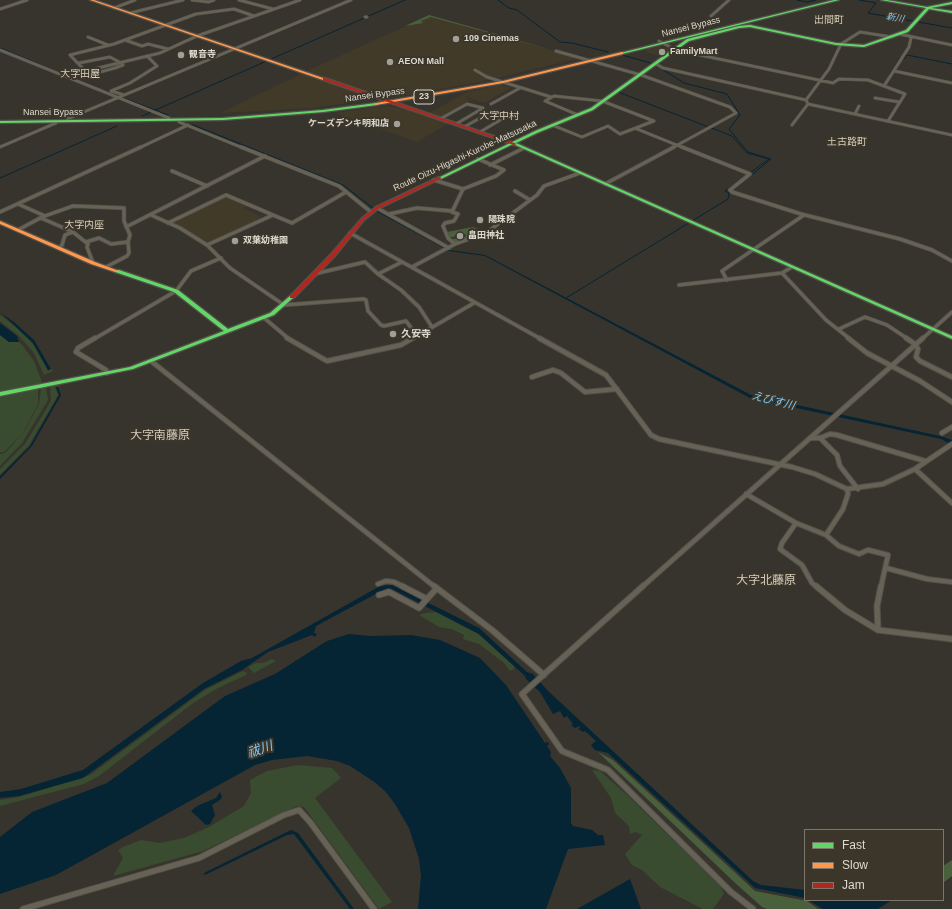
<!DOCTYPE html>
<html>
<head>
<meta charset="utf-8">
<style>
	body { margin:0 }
	#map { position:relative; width:952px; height:909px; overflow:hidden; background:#37342d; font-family:Arial,sans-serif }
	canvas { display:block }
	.legend { position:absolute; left:804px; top:829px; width:140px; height:72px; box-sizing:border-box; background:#3b3629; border:1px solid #7b776c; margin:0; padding:5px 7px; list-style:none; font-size:12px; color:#dcd9d1 }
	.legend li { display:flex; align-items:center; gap:8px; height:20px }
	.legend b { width:20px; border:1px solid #7b776c }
</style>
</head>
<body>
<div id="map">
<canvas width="952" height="909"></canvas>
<ul class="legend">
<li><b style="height:5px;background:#63d668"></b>Fast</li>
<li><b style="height:5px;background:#ff974d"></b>Slow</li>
<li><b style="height:5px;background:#b3261e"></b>Jam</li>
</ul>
</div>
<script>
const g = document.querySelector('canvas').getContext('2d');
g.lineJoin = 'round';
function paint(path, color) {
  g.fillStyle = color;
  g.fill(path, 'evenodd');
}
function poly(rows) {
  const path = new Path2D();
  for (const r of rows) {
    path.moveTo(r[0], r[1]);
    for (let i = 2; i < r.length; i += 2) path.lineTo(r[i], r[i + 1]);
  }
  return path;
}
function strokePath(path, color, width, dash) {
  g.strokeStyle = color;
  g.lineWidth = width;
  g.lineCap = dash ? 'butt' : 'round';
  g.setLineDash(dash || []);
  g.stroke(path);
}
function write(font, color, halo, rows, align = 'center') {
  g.font = font + ' Arial,"Noto Sans JP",sans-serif';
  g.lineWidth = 4;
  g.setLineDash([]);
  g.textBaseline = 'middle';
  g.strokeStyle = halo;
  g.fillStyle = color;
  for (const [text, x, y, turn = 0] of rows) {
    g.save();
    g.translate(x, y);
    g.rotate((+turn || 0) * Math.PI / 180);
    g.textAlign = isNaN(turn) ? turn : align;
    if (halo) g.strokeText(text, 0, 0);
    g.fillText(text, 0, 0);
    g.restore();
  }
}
paint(poly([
	[430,15,542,47,576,58,576,59,480,82,395,97,376,94,307,71],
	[659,46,672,49,672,51,663,57,647,52,646,50],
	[303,73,370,96,373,100,311,108,220,113],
	[500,85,512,87,484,103,467,97,466,98,471,100,440,117,429,113,467,92],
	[388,106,408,110,449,123,417,142,335,113],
	[226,196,249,205,244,208,262,218,208,243,172,223]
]), '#423a29');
paint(poly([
	[0,315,16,327,33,344,48,371,52,369,53,371,44,375,34,353,19,336,0,321],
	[0,335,9,342,19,342,23,346,34,361,42,382,38,391,38,404,23,433,4,452,0,452],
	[59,384,60,386,55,387,58,395,29,445,0,475,0,469,25,444,51,401,50,386],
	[46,387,48,400,22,443,0,466,0,454,5,453,24,432,39,404,41,388],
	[436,612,478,634,514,666,514,669,510,671,504,663,479,644,463,639,464,635,452,629,439,627,419,615,425,613],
	[272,659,276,661,254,673,248,667,256,663,263,663],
	[243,671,247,673,246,675,218,688,193,703,99,776,84,784,0,806,0,800,19,797,90,775,205,690],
	[298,765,332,768,341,778,315,798,392,902,379,909,304,807,297,806,203,851,113,876,123,858,118,850,123,847,141,840,160,843,184,838,209,827,244,806,251,793,250,780,267,771],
	[592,770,600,771,626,794,721,887,724,894,713,909,703,909,660,887,642,870,632,865,625,854,642,835,636,832,630,834,629,826,615,813,611,798]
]), '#3a4c2f');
paint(poly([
	[429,15,542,47,545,48,431,17,421,21,423,23,405,26],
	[473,227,483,232,483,234,455,243,451,239,462,238,466,236,465,234,457,233,454,237,449,237,447,232],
	[598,752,613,760,755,891,807,901,818,909,767,909,762,907,733,881],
	[952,860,952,876,943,883,943,866]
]), '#4a603d');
paint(poly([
	[377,210,450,250,485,255,751,395,940,436,952,440,952,445,941,439,750,398,485,256,449,251,376,211],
	[0,312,15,323,34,340,51,369,48,370,33,343],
	[0,323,17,336,19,342,9,342,0,335],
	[56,387,58,387,61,395,32,446,0,479,0,476,30,446,59,395],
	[392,585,479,628,527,672,533,674,547,690,753,881,761,885,805,890,805,898,755,888,608,753,595,750,591,745,596,741,585,731,583,732,578,729,580,728,579,726,575,728,571,725,573,724,567,716,564,718,560,711,553,714,540,692,526,679,525,676,479,634,392,589,387,588,316,626,314,633,317,634,315,637,312,635,268,652,242,670,204,689,83,778,19,796,0,798,0,792,21,789,83,770,203,683,241,661,252,658,380,586],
	[349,634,371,636,411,635,440,640,480,658,506,685,545,743,548,742,549,744,547,746,551,752,550,756,560,768,571,788,571,823,573,826,592,830,598,835,603,835,605,845,568,849,546,909,418,909,421,876,419,859,409,828,395,804,385,791,373,781,350,766,337,761,307,756,272,760,255,765,56,875,0,894,0,837,32,812,107,783,225,696,275,674,327,641],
	[220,792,222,797,220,800,212,805,215,815,210,824,206,825,191,811,197,806,216,798],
	[291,830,298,833,354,909,350,909,294,834,287,835,205,875,204,873],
	[630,879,641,909,577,909],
	[808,900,892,900,878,909,823,909]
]), '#052434');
strokePath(poly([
	[498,0,509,8,517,10,560,42,572,43,608,52],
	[797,0,807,2,816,0],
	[859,0,876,3,868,13,952,28],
	[0,48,94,87],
	[622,55,654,64,684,83,727,94,740,115,729,129,748,152,771,159,732,191],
	[889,75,900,58,904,59,907,55,952,64],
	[105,91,168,115],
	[618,92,732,136,747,153,769,159],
	[142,116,405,0],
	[193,125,343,185,374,209],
	[0,178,117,126],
	[566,298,728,199,729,193,725,191,769,159]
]), '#052434', 1);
strokePath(poly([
	[56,123,67,119]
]), '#504d46', 2.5, [2.5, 1]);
const streetFar3 = poly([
	[192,0,209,2,214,0],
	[239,0,273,9],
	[114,8,135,0],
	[0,9,27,0],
	[130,13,183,0],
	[711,16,729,0],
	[365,17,367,17],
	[899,34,952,45],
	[88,37,108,45],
	[125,40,142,46,148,44,168,49],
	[659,41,676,50,833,83,839,79,868,80,905,94,888,121],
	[0,50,169,118],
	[556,51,641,75,730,107,736,113,672,148],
	[70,55,114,44,196,14,234,9,254,16],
	[70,55,89,75,115,68,123,65,122,63],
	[79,63,110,57,121,63],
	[656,64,663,68,806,100,808,104,952,135],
	[475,70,487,77,551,97],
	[894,71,952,83],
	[65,76,160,53,197,36,300,0],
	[884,86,909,47,911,38],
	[124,95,111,91,130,83,157,66,147,56],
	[875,98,899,102],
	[806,100,829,69,841,44,860,32,892,37],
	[491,104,520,88],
	[855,114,859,106],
	[67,119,351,0],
	[440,119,467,104,483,108,456,124],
	[179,122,243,148],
	[552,125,582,137,608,126,620,134,654,121,602,101,554,96,545,101,578,115],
	[792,125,808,104],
	[464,127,491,112,507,116,480,132],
	[637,129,684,148],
	[0,147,56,123],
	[139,148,188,125]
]);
const streetFar2 = poly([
	[241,147,339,186,371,212],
	[682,147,750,174,730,190,732,192,801,214,900,239,932,250,952,261],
	[490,165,524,148],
	[172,171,207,186],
	[434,180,463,189],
	[605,184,674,147],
	[515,191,530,200],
	[18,204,45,216],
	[377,208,449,248],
	[0,212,141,147],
	[389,214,417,208,452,211],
	[151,215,180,228,207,245,230,268,284,305,363,299,366,300,368,311,381,325,384,326,406,321,415,333,419,335],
	[493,215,505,219],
	[41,218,73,232],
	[168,223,226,195,273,215],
	[126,227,265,156],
	[18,230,42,217,73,206,124,208,124,221,130,235,128,242,129,253,127,256,106,267],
	[350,233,541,339],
	[86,242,99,238,111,244,128,242],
	[455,244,448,238,443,226,445,223,454,221,458,214,452,212,463,189,496,176,504,170,478,159],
	[207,245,273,215,292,223,346,192],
	[59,248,62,245,65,235,73,232,88,244,87,247,93,263],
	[402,262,378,274,401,290,419,307,432,327],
	[412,267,455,244,486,233,537,195,544,186,580,173],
	[782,273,826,320,850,339],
	[314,274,365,262,378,274],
	[727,280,722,271,804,215],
	[679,285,782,273,792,267],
	[263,317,289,339],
	[839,329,865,317,887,325,908,339],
	[94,339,176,291,191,271,221,258],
	[412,339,474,303],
	[922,339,952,312]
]);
const streetFar1 = poly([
	[95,338,78,348,76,352,106,370,107,373],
	[287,338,327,361,401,345,413,338],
	[539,338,606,375,651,435,659,439,792,467,815,474,847,489,883,484,915,469,952,444],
	[848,338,867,353,920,381,952,402],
	[906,338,915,344,918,349,916,357,920,361,952,377],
	[151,361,435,587],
	[532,377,553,370,561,373,585,392,617,389],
	[942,433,952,427],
	[810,438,820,438,837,455,840,466,858,489],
	[820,438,830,434,837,435,925,461],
	[915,469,952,503],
	[746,494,796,523,826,535,839,546,859,554,868,550,888,555,881,587],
	[796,523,782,543,780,549,802,565,812,583,817,587],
	[826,535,843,509,848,494,847,489],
	[886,568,927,579,952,582],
	[378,584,386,581,394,582,404,587],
	[642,587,923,338]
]);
const street = poly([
	[402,586,427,599,437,588],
	[434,586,492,630,544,675],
	[643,586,522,694,562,751,608,770,731,892,753,909],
	[816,586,845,610,878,630,952,639],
	[379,595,389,592,419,608,427,599],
	[878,630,877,606,881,586],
	[23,909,199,858,284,815,299,810,310,822,374,909]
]);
const fast = poly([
	[834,0,839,0,622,54,620,53,834,0],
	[881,0,887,0,927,7,952,2,952,4,931,8,952,11,952,13,929,9,908,32,864,47,836,45,750,27,739,28,689,41,593,110,537,133,516,143,952,336,952,339,513,144,441,179,438,178,535,131,591,108,687,39,739,26,750,25,836,43,864,45,906,30,926,8,881,0],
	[376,103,378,104,377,105,323,112,223,120,0,123,0,121,223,118,323,110,376,103],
	[115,270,119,270,178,290,228,329,270,313,290,296,294,296,294,297,274,315,133,369,0,396,0,392,130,367,224,331,174,292,115,272,115,270]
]);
const slow = poly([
	[90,0,94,0,326,79,323,80,90,0],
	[622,52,623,52,623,54,503,83,376,105,374,104,376,103,503,81,622,52],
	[0,221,95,262,119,271,119,272,115,272,91,264,0,224,0,221]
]);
const jam = poly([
	[323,78,325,78,517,144,514,145,323,80,323,78],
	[439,177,442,178,378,209,364,220,335,256,294,298,290,298,290,296,331,254,362,218,376,207,439,177]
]);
strokePath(streetFar3, '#54514b', 3.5);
strokePath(streetFar2, '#54514b', 4.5);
strokePath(streetFar1, '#54514b', 6);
strokePath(street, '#54514b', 7);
strokePath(fast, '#54514b', 2.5);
strokePath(slow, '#54514b', 2.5);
strokePath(jam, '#54514b', 2.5);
strokePath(streetFar3, '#676256', 2.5);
strokePath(streetFar2, '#676256', 3);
strokePath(streetFar1, '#676256', 4);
strokePath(street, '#676256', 5);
paint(fast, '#63d668');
paint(slow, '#ff974d');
paint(jam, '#b3261e');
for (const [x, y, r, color] of [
	[456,39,4,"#a29f98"],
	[662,52,4,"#a29f98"],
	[181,55,4,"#a29f98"],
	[390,62,4,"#a29f98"],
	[397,124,4,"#a29f98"],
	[480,220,4,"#a29f98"],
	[460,236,4,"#a29f98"],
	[235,241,4,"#a29f98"],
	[393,334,4,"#a29f98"]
]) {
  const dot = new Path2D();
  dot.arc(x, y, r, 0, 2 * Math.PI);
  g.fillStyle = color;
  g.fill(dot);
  strokePath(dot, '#3b3629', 1.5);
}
write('italic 9px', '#81ccf9', '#3b3629', [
	["新川",895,18,10]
]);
write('9px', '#dcd9d1', '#3b3629', [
	["Nansei Bypass",691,27,-14],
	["Nansei Bypass",375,95,-8],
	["Nansei Bypass",53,113],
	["Route Oizu-Higashi-Kurobe-Matsusaka",465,156,-25]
]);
write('bold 9px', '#dcd9d1', '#3b3629', [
	["109 Cinemas",464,39],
	["FamilyMart",670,52],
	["観音寺",189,55],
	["AEON Mall",398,62],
	["ケーズデンキ明和店",389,124,"right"],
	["陽珠院",488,220],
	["畠田神社",468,236],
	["双葉幼稚園",243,241]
], 'left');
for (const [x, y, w] of [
	[424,97,20]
]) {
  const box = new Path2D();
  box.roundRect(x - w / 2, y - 7, w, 14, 3);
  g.fillStyle = '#3b3629';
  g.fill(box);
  strokePath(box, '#dcd9d1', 1);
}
write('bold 9px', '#dcd9d1', null, [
	["23",424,97]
]);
write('10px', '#d5cebe', '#3b3629', [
	["出間町",829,20],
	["大字田屋",80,74],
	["大字中村",499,116],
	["土古路町",847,142],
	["大字内座",84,225]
]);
write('bold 10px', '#dcd9d1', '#3b3629', [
	["久安寺",401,334]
], 'left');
write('italic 11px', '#81ccf9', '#3b3629', [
	["えびす川",773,401,14]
]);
write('12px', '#d5cebe', '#3b3629', [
	["大字南藤原",160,436],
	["大字北藤原",766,581]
]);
write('italic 13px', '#81ccf9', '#3b3629', [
	["祓川",260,750,-19]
]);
</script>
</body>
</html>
